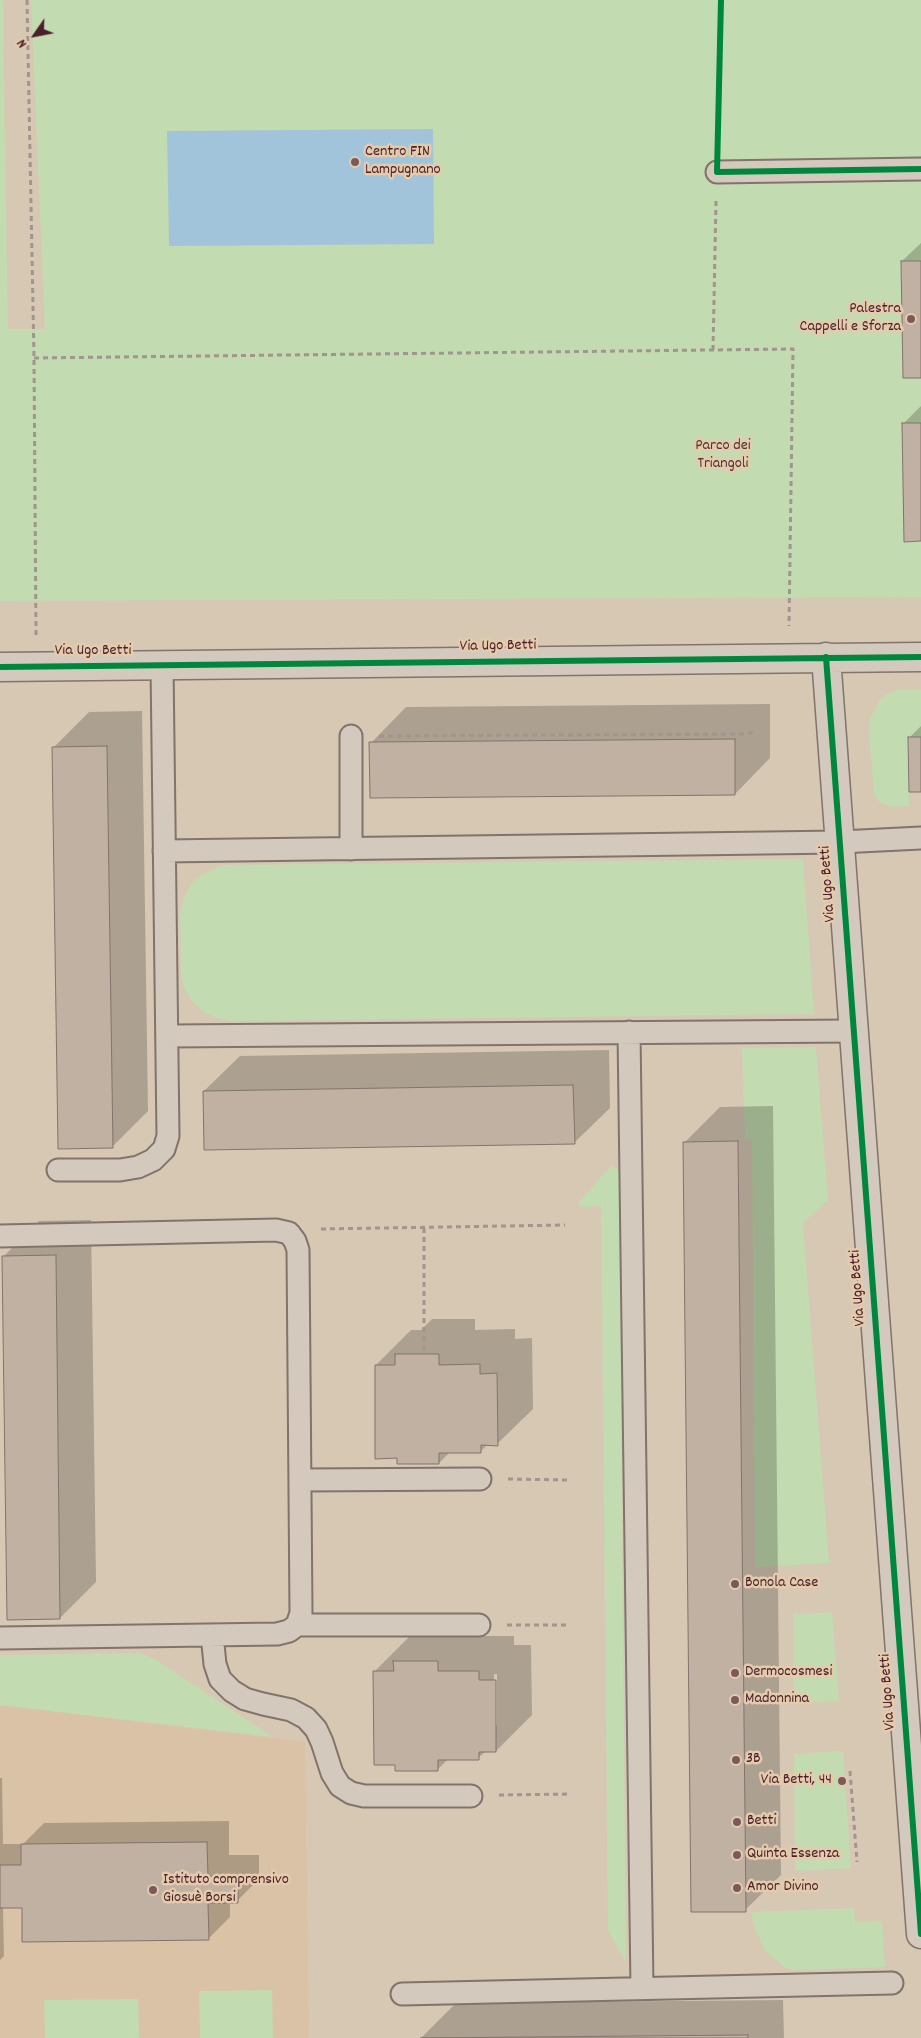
<!DOCTYPE html>
<html>
<head>
<meta charset="utf-8">
<style>
	body { margin:0 }
	#map { position:relative; width:921px; height:2038px; overflow:hidden; background:#d7c8b4; font-family:Dekko,sans-serif }
	canvas { display:block }
	.north { position:absolute; left:10px; top:10px; width:50px; height:50px; -webkit-text-stroke:4px #e4cbac; paint-order:stroke; rotate:237deg; font-size:14px; font-weight:700; line-height:20px; text-align:center; color:#4a1f2b }
	.north::after { content:''; display:block; margin:auto; width:18px; height:22px; background:#4a1f2b; clip-path:polygon(50% 0,100% 100%,50% 72%,0 100%) }
</style>
</head>
<body>
<div id="map">
<canvas width="921" height="2038"></canvas>
<div class="north">N</div>
</div>
<script>
const g = document.querySelector('canvas').getContext('2d');
g.lineJoin = 'round';
function paint(path, color) {
  g.fillStyle = color;
  g.fill(path, 'evenodd');
}
function poly(rows) {
  const path = new Path2D();
  for (const r of rows) {
    path.moveTo(r[0], r[1]);
    for (let i = 2; i < r.length; i += 2) path.lineTo(r[i], r[i + 1]);
  }
  return path;
}
function strokePath(path, color, width, dash) {
  g.strokeStyle = color;
  g.lineWidth = width;
  g.lineCap = dash ? 'butt' : 'round';
  g.setLineDash(dash || []);
  g.stroke(path);
}
function write(font, color, halo, rows, align = 'center') {
  g.font = font + ' Dekko,sans-serif';
  g.lineWidth = 5;
  g.setLineDash([]);
  g.textBaseline = 'middle';
  g.strokeStyle = halo;
  g.fillStyle = color;
  for (const [text, x, y, turn = 0] of rows) {
    g.save();
    g.translate(x, y);
    g.rotate((+turn || 0) * Math.PI / 180);
    g.textAlign = isNaN(turn) ? turn : align;
    if (halo) g.strokeText(text, 0, 0);
    g.fillText(text, 0, 0);
    g.restore();
  }
}
paint(poly([
	[0,1705,305,1742,309,2038,0,2038]
]), '#dac2a6');
paint(poly([
	[0,0,3,0,8,329,45,329,31,0,921,0,921,597,0,601],
	[897,690,921,690,921,737,908,738,909,806,893,807,880,803,874,794,869,732,870,719,879,701,887,694],
	[803,859,814,1014,233,1021,220,1019,205,1013,193,1002,184,988,181,976,180,913,183,899,190,886,200,876,222,865],
	[816,1047,828,1200,803,1223,829,1563,755,1567,752,1140,745,1139,742,1048],
	[612,1165,619,1171,626,1963,608,1930,601,1206,579,1207,579,1202],
	[832,1612,839,1701,793,1703,793,1614],
	[139,1653,153,1658,273,1737,0,1705,0,1655],
	[843,1751,851,1868,795,1871,794,1754],
	[854,1908,855,1922,882,1921,885,1967,792,1970,786,1968,765,1951,753,1924,752,1912],
	[272,1990,273,2038,200,2038,199,1991],
	[138,1999,139,2038,45,2038,44,2000]
]), '#c3dbb0');
paint(poly([
	[433,129,434,244,169,246,167,131]
]), '#a2c4da');
paint(poly([
	[921,243,921,376,902,261],
	[921,406,921,540,903,424],
	[770,704,770,758,735,794,371,743,406,707],
	[142,711,148,1111,112,1147,54,747,89,712],
	[921,726,921,791,909,738],
	[609,1050,610,1108,574,1143,204,1091,240,1056],
	[773,1106,781,1875,745,1910,685,1142,720,1107],
	[91,1220,96,1582,60,1618,3,1257,39,1221],
	[432,1319,475,1319,475,1330,515,1329,515,1339,532,1338,533,1409,497,1444,488,1444,480,1452,450,1452,439,1463,398,1457,376,1365,411,1330,421,1330],
	[430,1626,473,1626,473,1636,514,1636,514,1645,531,1645,532,1715,496,1751,486,1751,478,1758,449,1758,437,1770,374,1672,410,1636,420,1636],
	[494,1674,497,1674,497,1725,495,1725],
	[0,1778,2,1778,3,1844,23,1844,44,1823,229,1821,229,1855,259,1855,259,1879,237,1901,230,1901,230,1917,208,1939,23,1906,3,1907,4,1956,0,1960],
	[783,2000,784,2038,421,2038,456,2003]
]), '#0003');
const building = poly([
	[901,261,921,261,921,378,903,378,901,261],
	[902,423,921,423,921,541,904,542,902,423],
	[908,737,921,737,921,792,909,792,908,737],
	[735,739,735,795,370,798,369,742,735,739],
	[107,746,113,1148,58,1149,52,747,107,746],
	[573,1085,575,1144,204,1150,203,1091,573,1085],
	[738,1141,746,1912,691,1912,683,1142,738,1141],
	[56,1255,60,1619,7,1620,2,1256,56,1255],
	[395,1354,439,1354,439,1365,480,1364,480,1374,497,1373,498,1446,481,1445,481,1453,439,1453,439,1464,397,1464,397,1458,375,1459,375,1365,395,1365,395,1354],
	[393,1661,438,1661,438,1671,479,1671,479,1680,496,1680,496,1752,479,1752,479,1760,438,1760,438,1771,395,1771,395,1765,374,1765,373,1671,394,1671,393,1661],
	[207,1842,208,1876,238,1877,238,1903,208,1903,209,1940,22,1942,22,1908,0,1908,0,1865,21,1865,21,1844,207,1842],
	[748,2035,748,2038,420,2038,748,2035]
]);
paint(building, '#c0b1a3');
strokePath(building, '#82736c', 1);
const service = poly([
	[717,172,921,169],
	[351,736,351,849],
	[164,851,840,842,921,838],
	[629,1032,642,1988],
	[167,1036,853,1031],
	[58,1170,120,1170,138,1167,153,1160,164,1149,168,1136,162,665],
	[0,1236,276,1230,289,1233,295,1241,298,1250,301,1613,297,1625,289,1631,277,1634,0,1638],
	[300,1480,480,1479],
	[297,1625,479,1625],
	[212,1635,215,1664,220,1679,232,1691,245,1699,263,1704,291,1710,306,1718,316,1729,322,1742,332,1773,340,1786,351,1793,364,1796,471,1796],
	[402,1994,892,1983]
]);
const minor = poly([
	[826,657,921,1934],
	[0,667,921,657]
]);
strokePath(service, '#82736c', 25);
strokePath(minor, '#82736c', 31);
strokePath(poly([
	[27,0,34,358,36,636],
	[717,144,721,0],
	[713,350,716,201],
	[34,358,793,349,789,626],
	[379,736,747,734,756,731],
	[424,1228,424,1354],
	[321,1229,565,1225],
	[508,1479,568,1480],
	[507,1625,569,1625],
	[850,1771,857,1862],
	[499,1795,571,1794]
]), '#a1958e', 3, [5, 4]);
strokePath(service, '#d3c9bc', 21);
strokePath(minor, '#d3c9bc', 28);
strokePath(poly([
	[721,0,717,172,921,169],
	[826,657,921,1934],
	[0,667,921,657]
]), '#00873e', 6);
for (const [x, y, r, color] of [
	[355,162,5,"#7b5a5b"],
	[911,319,5,"#7b5a5b"],
	[735,1584,5,"#7b5a5b"],
	[735,1673,5,"#7b5a5b"],
	[735,1700,5,"#7b5a5b"],
	[736,1760,5,"#7b5a5b"],
	[842,1781,5,"#7b5a5b"],
	[737,1822,5,"#7b5a5b"],
	[737,1855,5,"#7b5a5b"],
	[737,1888,5,"#7b5a5b"],
	[153,1890,5,"#7b5a5b"]
]) {
  const dot = new Path2D();
  dot.arc(x, y, r, 0, 2 * Math.PI);
  g.fillStyle = color;
  g.fill(dot);
  strokePath(dot, '#e4cbac', 2);
}
write('16px', '#4a1f2b', '#e4cbac', [
	["Centro FIN",365,153],
	["Lampugnano",365,171],
	["Palestra",901,310,"right"],
	["Cappelli e Sforza",901,328,"right"],
	["Bonola Case",745,1584],
	["Dermocosmesi",745,1673],
	["Madonnina",745,1700],
	["3B",746,1760],
	["Via Betti, 44",832,1781,"right"],
	["Betti",747,1822],
	["Quinta Essenza",747,1855],
	["Istituto comprensivo",163,1881],
	["Giosuè Borsi",163,1899],
	["Amor Divino",747,1888]
], 'left');
write('16px', '#543338', '#e4cbac', [
	["Parco dei",723,447],
	["Triangoli",723,465]
]);
write('16px', '#4a1f2b', '#e4cbac', [
	["Via Ugo Betti",498,647,-1],
	["Via Ugo Betti",93,652],
	["Via Ugo Betti",829,884,-94],
	["Via Ugo Betti",859,1288,-94],
	["Via Ugo Betti",889,1692,-94]
]);
</script>
</body>
</html>
